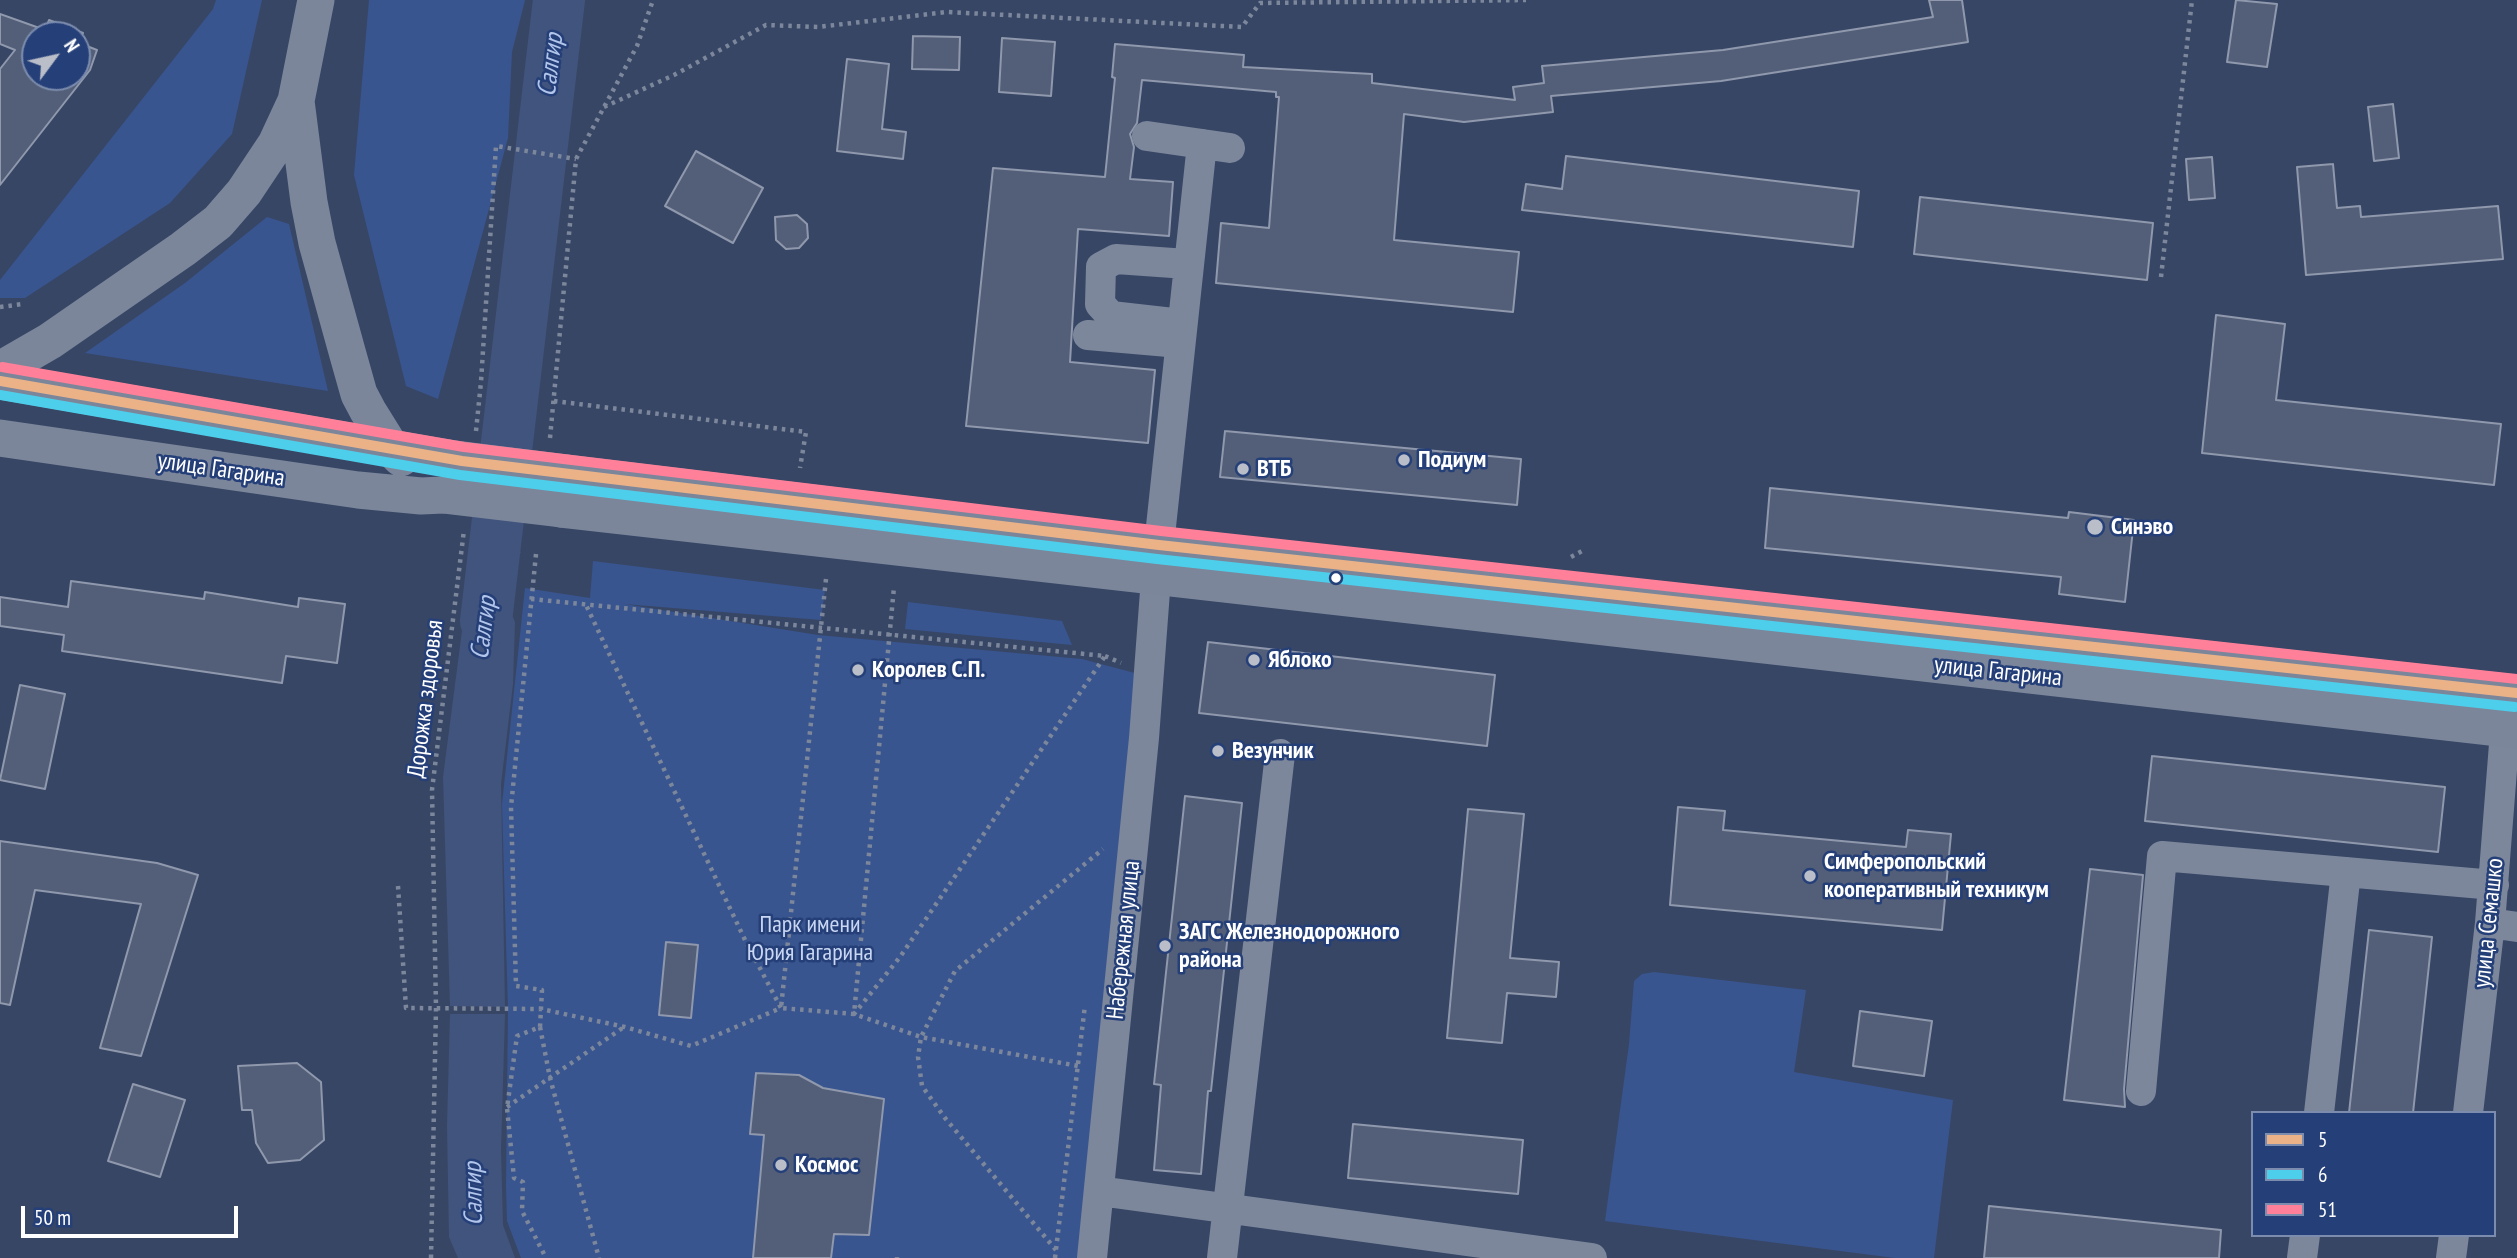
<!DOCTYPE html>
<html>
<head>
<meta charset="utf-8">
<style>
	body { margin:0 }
	#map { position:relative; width:2517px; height:1258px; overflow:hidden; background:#384665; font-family:"PT Sans Narrow",sans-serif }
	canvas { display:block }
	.legend { position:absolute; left:2251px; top:1111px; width:245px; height:126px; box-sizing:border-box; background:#253f78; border:2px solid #7c8cae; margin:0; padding:9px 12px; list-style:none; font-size:21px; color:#fff }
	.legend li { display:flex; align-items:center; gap:14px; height:35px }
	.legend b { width:35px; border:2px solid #7c8cae }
	.north { position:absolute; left:21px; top:21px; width:70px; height:70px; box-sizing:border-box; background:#253f78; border:2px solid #7c8cae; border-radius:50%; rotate:57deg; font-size:19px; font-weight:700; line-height:28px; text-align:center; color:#fff }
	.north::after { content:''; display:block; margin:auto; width:24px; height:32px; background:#b9bec9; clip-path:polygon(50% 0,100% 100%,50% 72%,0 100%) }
	.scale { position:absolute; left:21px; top:1206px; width:217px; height:32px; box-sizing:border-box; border:4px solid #fff; border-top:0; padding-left:9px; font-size:21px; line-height:24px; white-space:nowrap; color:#fff; -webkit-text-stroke:5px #253f78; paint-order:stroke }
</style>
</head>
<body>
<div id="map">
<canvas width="2517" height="1258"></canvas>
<ul class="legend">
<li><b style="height:9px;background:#ebb288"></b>5</li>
<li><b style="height:9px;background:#4dcfeb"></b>6</li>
<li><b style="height:9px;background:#ff8098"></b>51</li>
</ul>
<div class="north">N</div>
<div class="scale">50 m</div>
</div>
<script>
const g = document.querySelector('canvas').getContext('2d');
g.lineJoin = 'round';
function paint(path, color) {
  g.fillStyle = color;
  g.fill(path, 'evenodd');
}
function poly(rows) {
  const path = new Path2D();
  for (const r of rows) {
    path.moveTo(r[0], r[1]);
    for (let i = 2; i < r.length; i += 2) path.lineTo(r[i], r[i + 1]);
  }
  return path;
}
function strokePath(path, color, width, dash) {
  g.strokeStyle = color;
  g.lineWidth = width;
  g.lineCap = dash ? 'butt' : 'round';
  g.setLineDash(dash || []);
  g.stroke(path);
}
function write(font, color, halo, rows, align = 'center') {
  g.font = font + ' "PT Sans Narrow",sans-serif';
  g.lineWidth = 5;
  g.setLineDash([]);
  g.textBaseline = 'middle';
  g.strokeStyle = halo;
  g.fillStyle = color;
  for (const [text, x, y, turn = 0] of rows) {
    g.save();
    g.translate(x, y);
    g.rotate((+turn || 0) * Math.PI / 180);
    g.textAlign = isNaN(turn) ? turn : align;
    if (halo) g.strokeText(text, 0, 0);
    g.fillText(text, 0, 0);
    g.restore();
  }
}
paint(poly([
	[216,0,262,0,232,134,170,203,25,298,0,298,0,280,213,9],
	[369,0,525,0,512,52,508,138,438,399,406,386,354,175],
	[267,217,289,224,328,391,85,353,185,283],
	[593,561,825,590,821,620,624,604,818,635,1082,659,1146,676,1079,1258,521,1258,507,1221,506,1186,508,1010,502,804,525,588,590,598],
	[908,602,1062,621,1072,645,905,629],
	[1654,972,1806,990,1794,1072,1953,1100,1934,1258,1895,1258,1605,1221,1629,1044,1634,981,1642,974]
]), '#39558f');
paint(poly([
	[473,546,521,552,507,577,503,593,515,622,513,684,501,784,505,1007,450,1006,443,777],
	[450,1014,505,1014,501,1150,503,1225,515,1258,458,1258,449,1237,447,1126]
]), '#41547d');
strokePath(poly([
	[486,621,559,0]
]), '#41547d', 52);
const building = poly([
	[1929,0,1962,0,1968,42,1721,81,1551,96,1553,112,1464,122,1404,114,1394,240,1519,252,1513,312,1216,283,1221,223,1269,228,1279,97,1276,97,1276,92,1142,80,1137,123,1130,134,1134,147,1130,179,1173,182,1169,236,1078,229,1070,362,1155,370,1148,443,966,426,993,168,1105,177,1115,78,1112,77,1115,44,1244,55,1243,67,1372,74,1372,83,1515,100,1513,87,1544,83,1542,66,1723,50,1933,17,1929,0],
	[2236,0,2277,4,2267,67,2227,62,2236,0],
	[0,14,45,30,49,20,83,33,79,43,97,50,90,70,0,185,0,69,15,50,0,44,0,14],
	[35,35,77,35,77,77,35,77,35,35],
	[913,36,960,37,959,70,912,69,913,36],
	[1002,38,1055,42,1051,96,999,92,1002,38],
	[847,59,889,64,882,129,906,132,903,159,837,151,847,59],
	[2393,104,2399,158,2374,161,2368,107,2393,104],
	[696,151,763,188,733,243,665,206,696,151],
	[1566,156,1859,191,1853,247,1522,210,1526,184,1562,189,1566,156],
	[2212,157,2215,198,2189,200,2186,159,2212,157],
	[2333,164,2337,208,2360,206,2361,217,2498,206,2503,259,2306,275,2297,167,2333,164],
	[1920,197,2153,223,2147,280,1914,254,1920,197],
	[797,215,807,224,808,238,799,248,786,249,776,240,775,217,797,215],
	[2216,315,2285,324,2276,400,2501,424,2494,485,2202,453,2216,315],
	[1225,431,1521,459,1517,505,1220,477,1225,431],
	[1770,488,2068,518,2069,512,2134,520,2125,602,2059,594,2061,577,1765,548,1770,488],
	[71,581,204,599,205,592,298,607,299,598,345,604,337,663,286,656,282,683,62,651,64,635,0,626,0,597,68,607,71,581],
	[1208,642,1495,675,1487,746,1199,713,1208,642],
	[20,685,65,694,45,789,0,780,20,685],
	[2152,756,2445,787,2438,852,2145,821,2152,756],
	[1185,796,1242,803,1211,1091,1208,1091,1201,1174,1154,1170,1161,1085,1154,1084,1185,796],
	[1678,807,1725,811,1723,830,1906,847,1908,830,1951,834,1942,930,1670,905,1678,807],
	[1468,809,1524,814,1510,958,1559,962,1556,997,1507,993,1502,1043,1447,1038,1468,809],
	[0,841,157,863,198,875,141,1056,100,1048,141,904,35,890,10,1005,0,1003,0,841],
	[2090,869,2143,875,2124,1089,2125,1107,2064,1100,2090,869],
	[2369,930,2432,937,2413,1113,2349,1113,2369,930],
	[666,942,698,945,691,1018,659,1015,666,942],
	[1860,1011,1932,1021,1924,1076,1853,1066,1860,1011],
	[297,1063,321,1082,324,1140,300,1160,268,1163,256,1143,252,1110,242,1110,238,1066,297,1063],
	[756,1073,799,1075,823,1088,884,1099,869,1235,834,1234,831,1258,753,1258,764,1135,750,1134,756,1073],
	[133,1084,185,1100,160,1177,108,1161,133,1084],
	[1353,1124,1523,1140,1518,1194,1348,1178,1353,1124],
	[1989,1206,2221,1230,2219,1258,1984,1258,1989,1206]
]);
paint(building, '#535f78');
strokePath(building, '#8f98ac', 2);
strokePath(poly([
	[604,107,674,75,766,25,818,27,947,12,1242,27,1260,3,1526,0],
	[2161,277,2192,0],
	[0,307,23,304],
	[554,401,806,432,800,468],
	[476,431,481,382,496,146,576,159],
	[550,438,576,159,637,46,653,0],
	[536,554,511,807,516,986,542,990,540,1027,517,1036,507,1108,514,1178,523,1182,522,1211,546,1258],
	[1571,557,1582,551],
	[826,579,781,1008,854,1014,894,587],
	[531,599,1105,656,900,957,854,1014,921,1037,1078,1066],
	[1105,656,1121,663],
	[398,886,406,1008,541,1009,625,1027,691,1046,781,1008,745,940,586,605],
	[540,1027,550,1078,599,1258],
	[507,1107,624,1027],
	[1056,1250,945,1118,922,1086,918,1057,921,1037,955,971,1103,849],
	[897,1257,897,1258],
	[431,1258,436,1008,432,790,464,530],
	[1055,1258,1085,1005]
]), '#7c879c', 4.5, [3.5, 5]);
strokePath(poly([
	[1147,136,1230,148],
	[1182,324,1111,316,1100,304,1101,267,1116,259,1187,264],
	[1088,335,1180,343],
	[1159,545,1202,144],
	[2490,923,2517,927],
	[2141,1091,2162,856,2494,885],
	[2319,1113,2346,872],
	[2468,1113,2490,923,2507,706],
	[1099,1191,1592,1258],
	[1092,1258,1144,738,1156,578],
	[1222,1258,1280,754],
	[2302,1258,2305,1235],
	[2451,1258,2454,1235]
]), '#7c879c', 30);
strokePath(poly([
	[296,101,309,202,317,243,348,355,359,394,368,411,391,448,401,458],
	[0,370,50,341,183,249,218,222,244,192,276,144,296,101,316,0],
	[0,381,448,458],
	[0,438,358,490,421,496,443,495],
	[567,473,1159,545,2517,693],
	[561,509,2517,730]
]), '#7b869b', 37);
strokePath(poly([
	[448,458,567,473],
	[443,495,561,509]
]), '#7b869b', 37);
strokePath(poly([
	[0,381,462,461,1159,545,2517,693]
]), '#ebb288', 10);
strokePath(poly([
	[0,395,460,475,1157,559,2515,707]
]), '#4dcfeb', 10);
strokePath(poly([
	[2,367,464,447,1161,531,2517,679]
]), '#ff8098', 10);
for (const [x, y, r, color] of [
	[1404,460,7,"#b9bec9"],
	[1243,469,7,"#b9bec9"],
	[2095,527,9,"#b9bec9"],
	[1336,578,6,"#fff"],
	[1254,660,7,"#b9bec9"],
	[858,670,7,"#b9bec9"],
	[1218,751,7,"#b9bec9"],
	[1810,876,7,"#b9bec9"],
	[1165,946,7,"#b9bec9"],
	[781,1165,7,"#b9bec9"]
]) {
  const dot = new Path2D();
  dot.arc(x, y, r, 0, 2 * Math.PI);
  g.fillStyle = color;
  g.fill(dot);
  strokePath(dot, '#253f78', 2.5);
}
write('bold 24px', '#fff', '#253f78', [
	["Подиум",1418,460],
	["ВТБ",1257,469],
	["Синэво",2111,527],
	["Яблоко",1268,660],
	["Королев С.П.",872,670],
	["Везунчик",1232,751],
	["Симферопольский",1824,862],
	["кооперативный техникум",1824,890],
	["ЗАГС Железнодорожного",1179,932],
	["района",1179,960],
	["Космос",795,1165]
], 'left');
write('24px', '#fff', '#253f78', [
	["улица Гагарина",221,470,8],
	["улица Гагарина",1998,672,6],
	["Дорожка здоровья",426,699,-83],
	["улица Семашко",2489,923,-84],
	["Набережная улица",1124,940,-84]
]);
write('24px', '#cad7f3', '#253f78', [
	["Парк имени",810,925],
	["Юрия Гагарина",810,953]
]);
write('italic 26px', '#b2c5eb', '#253f78', [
	["Салгир",551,65,-83],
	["Салгир",484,628,-83],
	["Салгир",474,1194,-91]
]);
</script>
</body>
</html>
